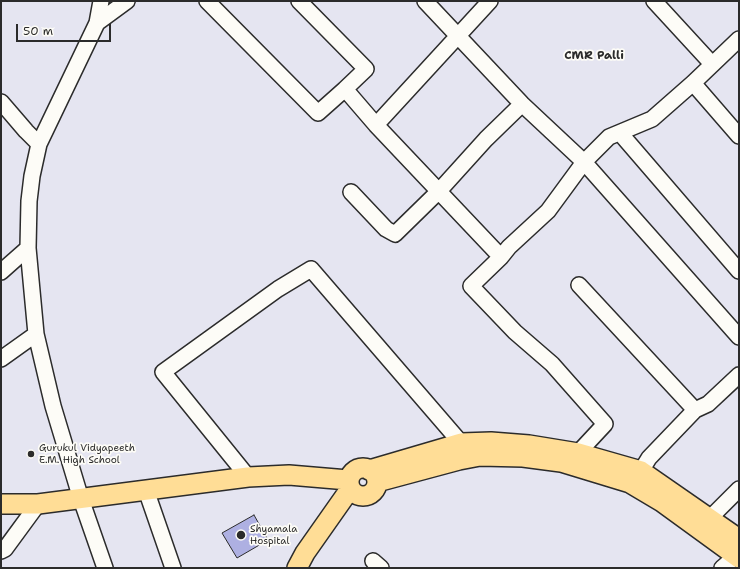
<!DOCTYPE html>
<html>
<head>
<meta charset="utf-8">
<style>
	body { margin:0 }
	#map { position:relative; width:740px; height:569px; overflow:hidden; background:#e5e5f1; font-family:"Shantell Sans",sans-serif }
	canvas { display:block }
	.frame { position:absolute; inset:0; border:2px solid #2b2b2b; pointer-events:none }
	.scale { position:absolute; left:16px; top:24px; width:95px; height:18px; box-sizing:border-box; border:2px solid #2b2b2b; border-top:0; padding-left:5px; font-size:12px; line-height:14px; white-space:nowrap; color:#2b2b2b; -webkit-text-stroke:3px #fdfcf7; paint-order:stroke }
</style>
</head>
<body>
<div id="map">
<canvas width="740" height="569"></canvas>
<div class="frame"></div>
<div class="scale">50 m</div>
</div>
<script>
const g = document.querySelector('canvas').getContext('2d');
g.lineJoin = 'round';
function paint(path, color) {
  g.fillStyle = color;
  g.fill(path, 'evenodd');
}
function poly(rows) {
  const path = new Path2D();
  for (const r of rows) {
    if (r.length === 3) {
      path.moveTo(r[0] + r[2], r[1]);
      path.arc(r[0], r[1], r[2], 0, 2 * Math.PI);
      continue;
    }
    path.moveTo(r[0], r[1]);
    for (let i = 2; i < r.length; i += 2) path.lineTo(r[i], r[i + 1]);
  }
  return path;
}
function strokePath(path, color, width, dash) {
  g.strokeStyle = color;
  g.lineWidth = width;
  g.lineCap = dash ? 'butt' : 'round';
  g.setLineDash(dash || []);
  g.stroke(path);
}
function write(font, color, halo, rows, align = 'center') {
  g.font = font + ' "Shantell Sans",sans-serif';
  g.lineWidth = 3.5;
  g.setLineDash([]);
  g.textBaseline = 'middle';
  g.strokeStyle = halo;
  g.fillStyle = color;
  for (const [text, x, y, turn = 0] of rows) {
    g.save();
    g.translate(x, y);
    g.rotate((+turn || 0) * Math.PI / 180);
    g.textAlign = isNaN(turn) ? turn : align;
    if (halo) g.strokeText(text, 0, 0);
    g.fillText(text, 0, 0);
    g.restore();
  }
}
const building = poly([
	[254,515,268,540,237,558,222,533,254,515]
]);
paint(building, '#aeb0e2');
strokePath(building, '#2b2b2b', 1);
const minor = poly([
	[101,1,97,23,39,144,32,176,29,201,28,248,36,334,53,406,81,499,105,568],
	[207,1,318,113,345,89],
	[299,1,366,69,345,89,376,125,501,257],
	[425,1,522,104,584,162,739,337],
	[654,1,712,64],
	[97,23,127,1],
	[693,83,739,136],
	[1,102,26,131,39,144],
	[376,125,490,1],
	[620,133,739,271],
	[351,192,386,229,395,234,439,191,486,139,522,104],
	[1,272,28,248],
	[579,285,695,410],
	[1,359,36,334],
	[578,453,605,424,552,364,515,332,471,286,501,257,509,247,548,211,584,162,609,137,652,119,693,83,739,39],
	[641,471,649,458,695,410,708,404,739,375],
	[248,477,163,372,278,289,311,269,461,443],
	[146,490,173,568],
	[709,519,739,489],
	[1,551,5,549,38,504],
	[373,561,381,568],
	[722,568,736,556]
]);
const major = poly([
	[363,482,14],
	[369,470,461,443,491,442,529,445,578,453,641,471,739,539],
	[377,482,459,460,480,456,523,457,561,462,630,483,662,502,739,558],
	[1,504,38,504,248,477,289,475,348,480],
	[297,568,305,553,350,489]
]);
strokePath(minor, '#2b2b2b', 18);
strokePath(major, '#2b2b2b', 22);
strokePath(minor, '#fdfcf7', 15);
strokePath(major, '#ffdd96', 19);
for (const [x, y, r, color] of [
	[31,454,4,"#2b2b2b"],
	[241,535,5,"#2b2b2b"]
]) {
  const dot = new Path2D();
  dot.arc(x, y, r, 0, 2 * Math.PI);
  g.fillStyle = color;
  g.fill(dot);
  strokePath(dot, '#fdfcf7', 1.5);
}
write('10px', '#2b2b2b', '#fdfcf7', [
	["Gurukul Vidyapeeth",39,448],
	["E.M. High School",39,460],
	["Shyamala",250,529],
	["Hospital",250,541]
], 'left');
write('bold 12px', '#2b2b2b', '#fdfcf7', [
	["CMR Palli",594,56]
]);
</script>
</body>
</html>
